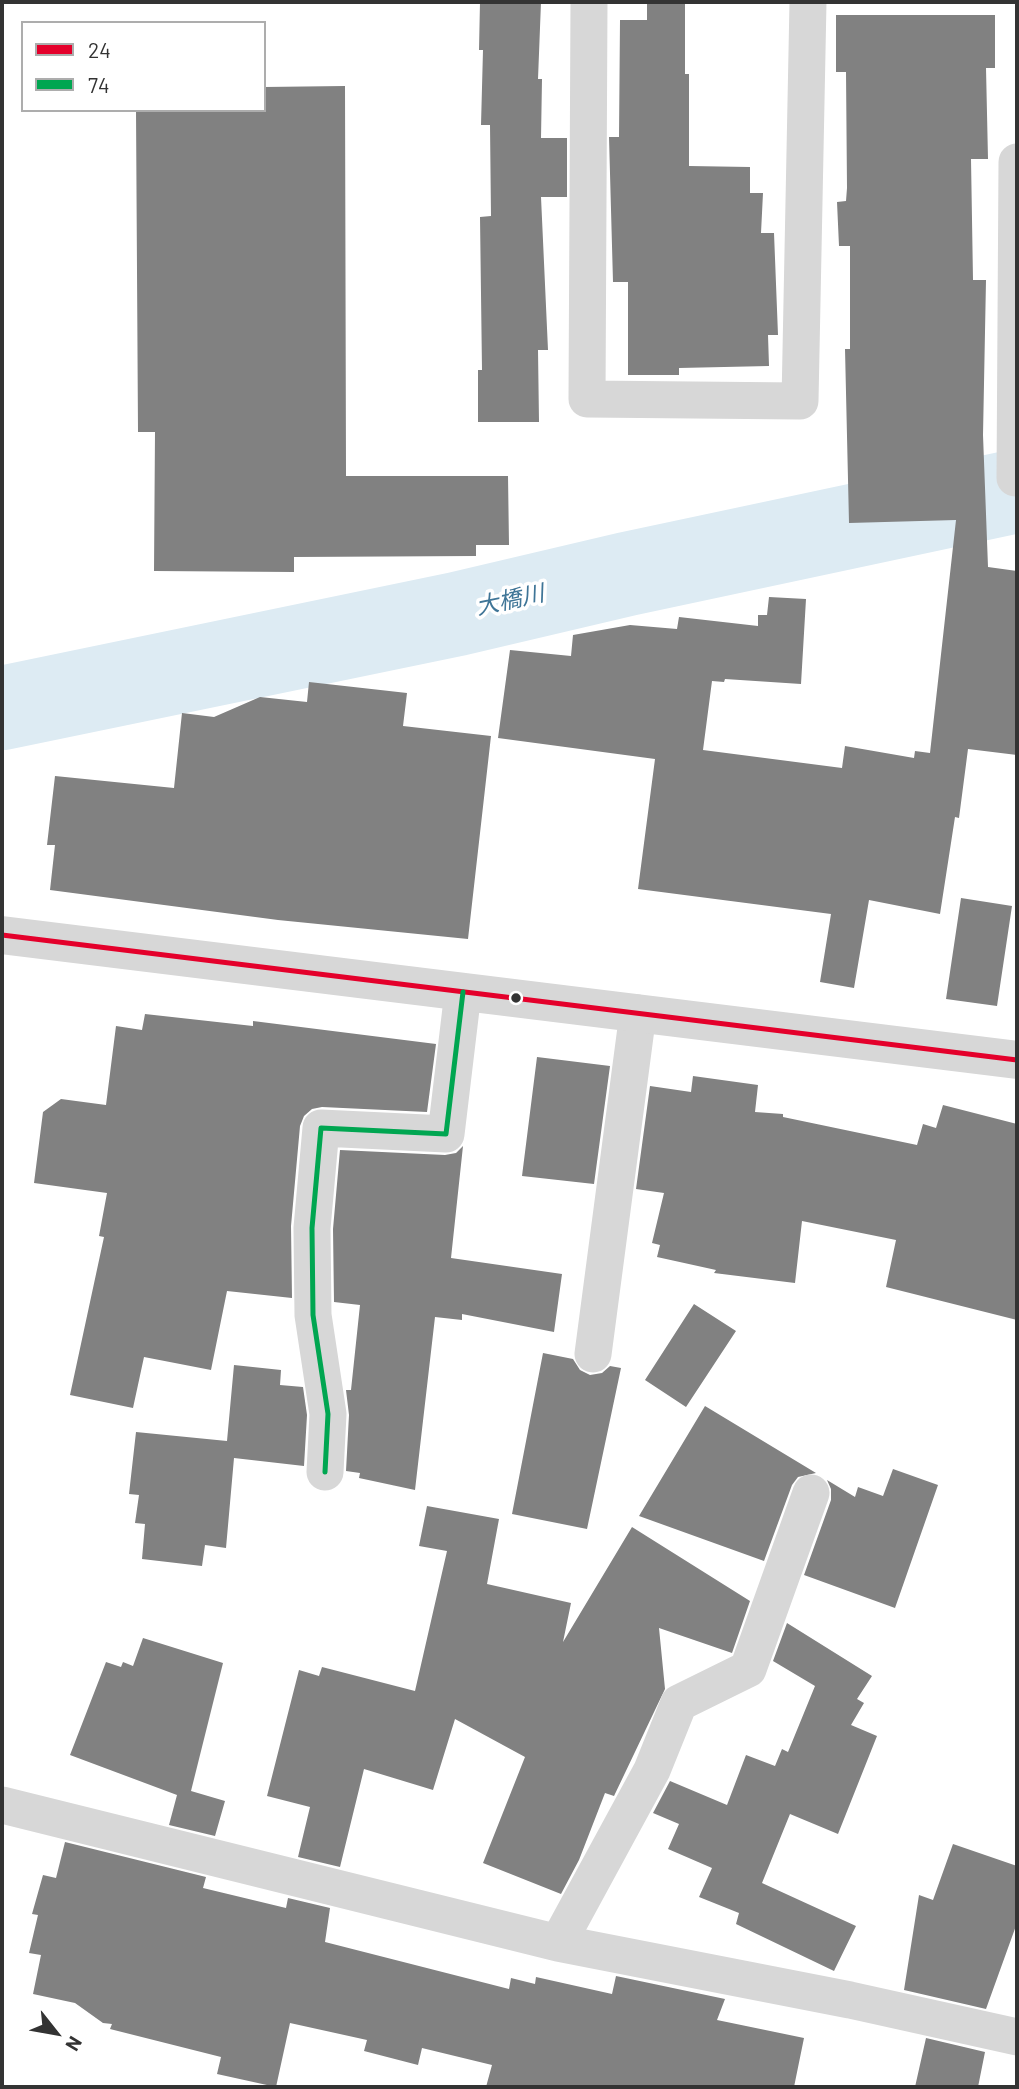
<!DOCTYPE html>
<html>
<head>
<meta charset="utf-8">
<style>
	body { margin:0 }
	#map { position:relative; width:1019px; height:2089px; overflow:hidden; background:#fff; font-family:Barlow,sans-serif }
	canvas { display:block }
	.frame { position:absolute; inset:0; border:4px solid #333; pointer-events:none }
	.legend { position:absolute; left:21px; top:21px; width:245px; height:91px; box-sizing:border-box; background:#fff; border:2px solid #adadad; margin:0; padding:9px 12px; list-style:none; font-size:21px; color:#333 }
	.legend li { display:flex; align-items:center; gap:14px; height:35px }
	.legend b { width:35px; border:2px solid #adadad }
	.north { position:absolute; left:21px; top:1998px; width:70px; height:70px; -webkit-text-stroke:5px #fff; paint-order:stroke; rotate:121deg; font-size:19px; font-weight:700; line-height:28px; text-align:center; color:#333 }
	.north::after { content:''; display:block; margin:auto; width:24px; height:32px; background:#333; clip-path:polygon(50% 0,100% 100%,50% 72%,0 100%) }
</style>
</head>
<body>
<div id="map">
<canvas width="1019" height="2089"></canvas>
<div class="frame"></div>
<ul class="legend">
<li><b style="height:9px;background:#e4002b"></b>24</li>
<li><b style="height:9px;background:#00a651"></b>74</li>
</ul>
<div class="north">N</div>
</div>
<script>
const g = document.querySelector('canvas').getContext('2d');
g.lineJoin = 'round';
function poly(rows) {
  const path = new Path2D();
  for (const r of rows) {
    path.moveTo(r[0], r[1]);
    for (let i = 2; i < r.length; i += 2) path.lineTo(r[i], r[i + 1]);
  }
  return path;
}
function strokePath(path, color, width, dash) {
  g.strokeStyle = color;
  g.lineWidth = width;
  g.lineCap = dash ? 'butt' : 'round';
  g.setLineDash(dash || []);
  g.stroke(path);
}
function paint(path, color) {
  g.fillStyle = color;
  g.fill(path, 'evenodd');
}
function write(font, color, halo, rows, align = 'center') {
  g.font = font + ' Barlow,"Noto Sans JP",sans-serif';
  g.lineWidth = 7;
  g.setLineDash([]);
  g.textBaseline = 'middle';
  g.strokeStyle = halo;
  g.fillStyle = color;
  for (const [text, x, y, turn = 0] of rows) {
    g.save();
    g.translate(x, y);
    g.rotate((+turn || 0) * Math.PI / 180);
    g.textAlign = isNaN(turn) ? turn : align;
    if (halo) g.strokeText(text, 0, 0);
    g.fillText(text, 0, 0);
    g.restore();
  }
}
strokePath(poly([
	[2,708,457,614,627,574,1017,491]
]), '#ddebf3', 84);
paint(poly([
	[480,2,541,2,538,79,542,79,541,138,567,138,567,197,541,197,548,350,538,350,539,422,478,422,478,370,482,370,480,217,491,216,490,125,481,125,483,50,479,50],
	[647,2,685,2,685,74,689,74,689,166,750,167,750,193,763,193,761,233,774,233,778,335,768,335,769,366,679,368,679,375,628,375,628,282,613,282,609,137,619,137,620,20,647,20],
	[836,15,995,15,995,68,986,68,988,159,971,159,973,280,986,280,983,435,988,567,1017,571,1017,755,968,749,959,818,955,817,940,914,869,900,854,988,820,982,831,914,638,889,655,759,498,738,510,650,571,656,573,635,630,625,677,629,679,617,758,626,758,615,767,615,769,597,806,599,801,684,725,679,724,682,712,681,703,750,842,768,845,746,914,758,915,751,930,753,956,520,849,523,845,349,850,349,850,246,839,246,837,202,846,201,847,188,846,72,836,72],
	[345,86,346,476,508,476,509,545,476,545,476,556,294,557,294,572,154,571,155,432,138,432,136,110,264,110,264,87],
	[309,682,407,693,403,726,491,736,468,939,278,920,50,890,55,845,47,845,55,776,174,788,182,713,214,717,260,697,307,702],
	[961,898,1012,906,997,1006,946,999],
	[145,1014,253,1026,253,1021,436,1044,427,1112,322,1107,312,1109,304,1116,300,1126,291,1226,292,1298,227,1291,211,1370,144,1357,133,1408,70,1395,104,1237,99,1236,107,1193,34,1183,43,1112,61,1099,106,1105,116,1026,142,1030],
	[537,1057,610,1066,594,1184,522,1176],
	[693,1076,758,1085,755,1112,783,1114,783,1117,917,1145,923,1124,936,1128,943,1105,1017,1124,1017,1320,886,1287,896,1240,802,1221,795,1283,714,1273,716,1270,657,1257,660,1245,652,1243,664,1193,636,1189,650,1086,691,1092],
	[463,1146,451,1258,562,1274,554,1332,462,1314,462,1320,435,1317,415,1490,359,1478,360,1473,346,1471,349,1415,346,1390,351,1390,360,1305,334,1302,333,1229,340,1150,445,1155,456,1153],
	[694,1304,736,1331,686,1407,645,1380],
	[543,1353,573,1359,580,1370,590,1375,602,1373,610,1366,621,1368,587,1529,512,1514],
	[234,1365,281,1370,280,1385,303,1387,307,1415,304,1466,234,1458,226,1548,205,1545,202,1566,142,1559,145,1524,135,1523,139,1495,129,1494,136,1432,227,1441],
	[705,1406,816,1473,798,1477,792,1485,764,1561,639,1516],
	[893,1469,938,1485,895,1608,804,1575,831,1500,831,1489,827,1480,855,1497,858,1487,883,1496],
	[427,1506,499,1519,487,1584,571,1603,563,1642,632,1527,750,1601,732,1653,659,1628,665,1689,614,1796,605,1793,579,1860,561,1894,483,1863,525,1757,455,1719,433,1790,364,1769,340,1867,298,1857,310,1807,267,1796,299,1670,319,1676,322,1667,415,1691,447,1551,419,1546],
	[787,1623,872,1676,857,1699,864,1703,851,1725,877,1736,838,1834,790,1814,762,1883,856,1926,834,1971,736,1924,739,1913,699,1897,712,1868,668,1849,679,1824,653,1813,670,1781,727,1805,746,1755,775,1766,782,1749,788,1752,815,1686,773,1661],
	[143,1638,223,1663,191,1791,225,1801,215,1836,169,1825,177,1795,70,1755,106,1662,121,1667,123,1662,133,1666],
	[65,1842,206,1877,203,1888,286,1908,288,1898,330,1908,325,1942,509,1989,511,1978,535,1984,536,1977,612,1994,616,1976,725,1999,717,2020,804,2038,794,2087,486,2087,492,2065,422,2048,418,2065,364,2051,367,2040,290,2023,276,2087,217,2074,221,2057,110,2029,112,2024,103,2023,75,2003,33,1994,41,1955,29,1953,38,1915,32,1914,43,1875,56,1878],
	[953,1844,1017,1866,1017,1923,986,2009,904,1990,919,1895,933,1900],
	[926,2038,985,2052,978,2087,915,2087]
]), '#818181');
strokePath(poly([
	[589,2,587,399,800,401,808,2],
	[1015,478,1017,162],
	[593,1354,638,1013],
	[325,1472,328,1414,313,1315,312,1228,321,1128,446,1134,463,992],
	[2,1805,558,1943,850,2000,1017,2037],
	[558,1943,652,1770,679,1703,748,1669,811,1493]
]), '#d7d7d7', 37);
strokePath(poly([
	[2,935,1017,1060]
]), '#d7d7d7', 38);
strokePath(poly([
	[2,935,1017,1060]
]), '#e4002b', 5);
strokePath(poly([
	[325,1472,328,1414,313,1315,312,1228,321,1128,446,1134,463,992]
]), '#00a651', 5);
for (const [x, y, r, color] of [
	[516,998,6,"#333"]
]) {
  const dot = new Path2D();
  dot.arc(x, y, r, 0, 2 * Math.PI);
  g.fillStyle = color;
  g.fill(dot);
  strokePath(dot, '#fff', 2.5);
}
write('italic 23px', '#3f7597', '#fff', [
	["大橋川",510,600,-12]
]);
</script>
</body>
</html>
